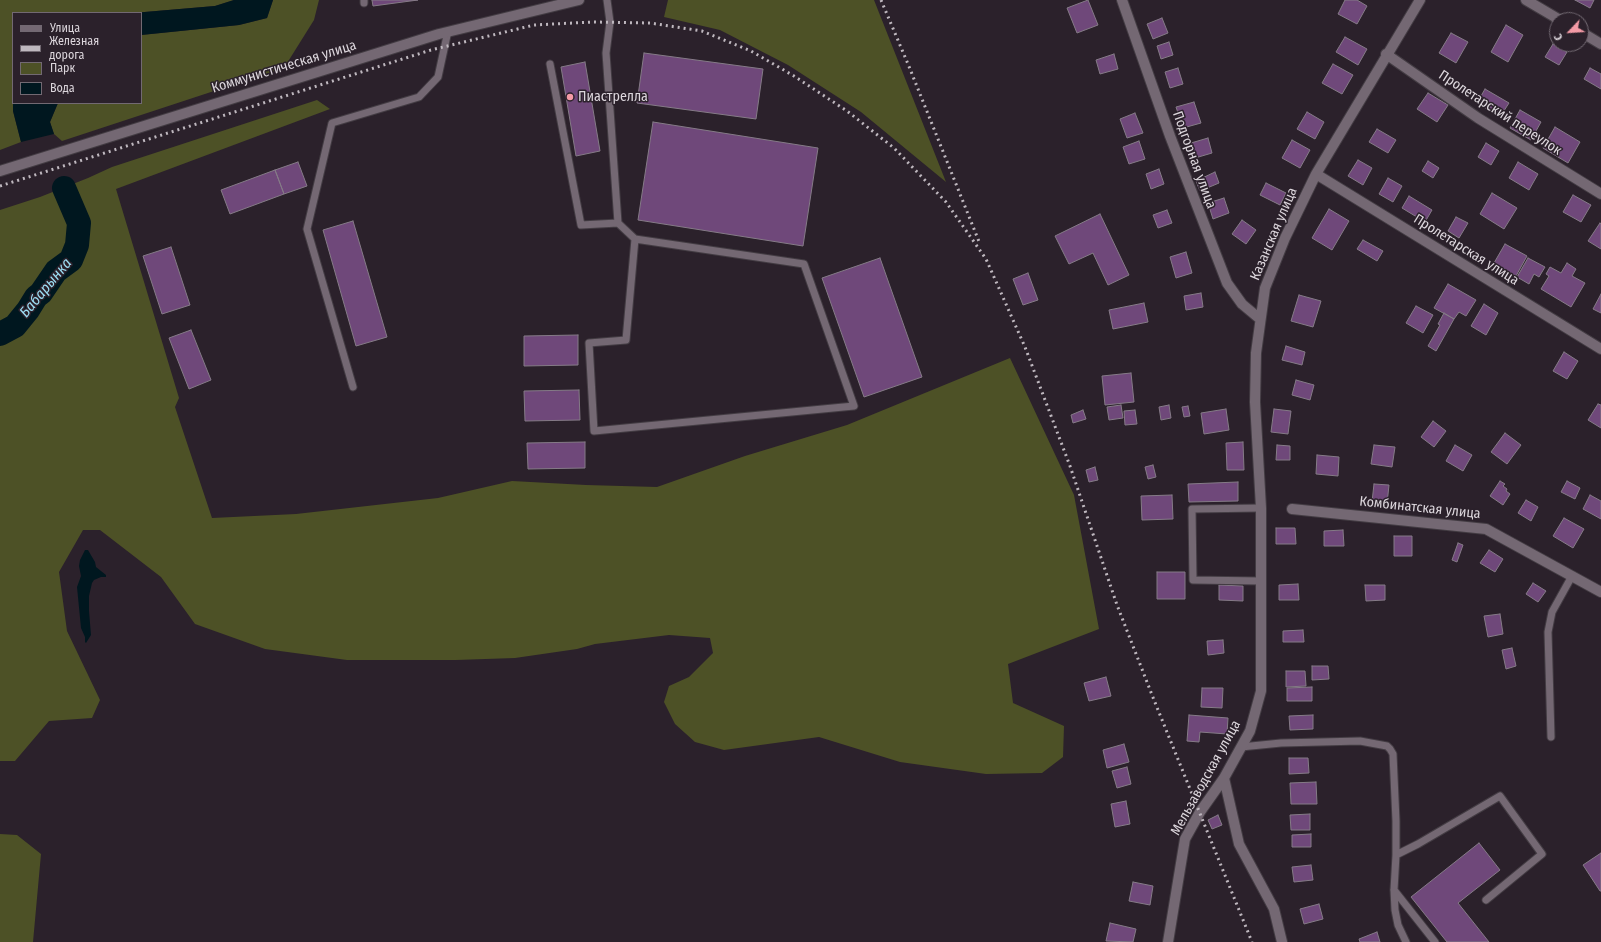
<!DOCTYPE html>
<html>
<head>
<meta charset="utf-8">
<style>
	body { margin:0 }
	#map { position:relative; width:1601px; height:942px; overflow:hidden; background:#2b212b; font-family:"Fira Sans Condensed",sans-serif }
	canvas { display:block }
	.legend { position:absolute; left:12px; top:12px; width:130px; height:92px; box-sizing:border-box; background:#2b212b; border:1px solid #726972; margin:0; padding:5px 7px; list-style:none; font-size:12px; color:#dcd6dc }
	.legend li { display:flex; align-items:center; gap:8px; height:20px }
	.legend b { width:20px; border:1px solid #726972 }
	.north { position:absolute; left:1549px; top:12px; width:40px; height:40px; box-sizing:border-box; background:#2b212b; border:1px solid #726972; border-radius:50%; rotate:245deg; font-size:11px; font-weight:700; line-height:16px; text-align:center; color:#dcd6dc }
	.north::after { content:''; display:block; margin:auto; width:14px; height:18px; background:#f49aa6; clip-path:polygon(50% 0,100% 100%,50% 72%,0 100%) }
</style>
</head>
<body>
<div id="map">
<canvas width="1601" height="942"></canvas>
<ul class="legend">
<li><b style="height:5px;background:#746873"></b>Улица</li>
<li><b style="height:5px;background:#bfb8bf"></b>Железная дорога</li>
<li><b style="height:11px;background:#4d5126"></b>Парк</li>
<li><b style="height:11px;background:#00171f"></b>Вода</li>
</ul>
<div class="north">С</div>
</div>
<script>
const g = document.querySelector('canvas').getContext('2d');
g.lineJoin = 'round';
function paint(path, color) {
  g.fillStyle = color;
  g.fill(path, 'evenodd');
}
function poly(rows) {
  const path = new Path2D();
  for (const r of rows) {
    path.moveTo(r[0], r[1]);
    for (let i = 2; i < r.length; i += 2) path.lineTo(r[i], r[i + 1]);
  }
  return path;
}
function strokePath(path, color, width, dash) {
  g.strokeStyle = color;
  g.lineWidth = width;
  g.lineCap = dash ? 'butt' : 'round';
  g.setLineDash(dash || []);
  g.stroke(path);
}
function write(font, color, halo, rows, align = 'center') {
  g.font = font + ' "Fira Sans Condensed",sans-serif';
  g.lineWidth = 3;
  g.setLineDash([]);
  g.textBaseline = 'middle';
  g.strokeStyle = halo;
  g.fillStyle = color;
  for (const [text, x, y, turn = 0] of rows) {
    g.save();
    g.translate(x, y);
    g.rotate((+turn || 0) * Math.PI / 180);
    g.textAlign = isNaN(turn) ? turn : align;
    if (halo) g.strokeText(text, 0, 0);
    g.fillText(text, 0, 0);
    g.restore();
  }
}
paint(poly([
	[0,0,234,0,215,6,133,13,13,13,13,111,21,142,0,150],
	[273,0,319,0,314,20,284,68,62,141,54,134,50,122,58,103,141,103,141,35,239,25,267,18],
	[668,0,874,0,946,182,861,112,788,65,720,30,664,17],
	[317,100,330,109,116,189,179,398,175,407,212,518,296,514,438,498,512,481,586,485,657,487,745,456,847,425,1010,358,1074,495,1099,629,1008,664,1013,703,1064,726,1063,757,1042,773,986,774,900,762,819,737,724,750,695,742,675,724,664,702,669,686,689,677,713,653,710,638,669,635,595,644,577,649,515,658,456,660,347,660,265,649,195,624,161,577,100,530,83,530,59,572,67,631,100,700,92,718,49,721,15,761,0,761,0,210,40,197,88,178,112,167],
	[0,834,17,835,41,854,33,942,0,942]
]), '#4d5126');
paint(poly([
	[234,0,273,0,267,18,239,25,141,35,141,13,133,13,215,6],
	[13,102,58,103,50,122,54,134,21,142,13,111],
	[85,550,88,550,95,562,96,567,106,575,106,577,101,577,94,580,92,583,89,596,89,611,91,635,86,643,85,642,85,637,81,628,77,587,81,576,79,566,80,560]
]), '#00171f');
strokePath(poly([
	[0,334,15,326,28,310,36,297,41,293,56,271,71,260,77,245,79,223,64,188]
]), '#00171f', 24);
const building = poly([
	[372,0,418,0,373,6,372,0],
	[1088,0,1098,25,1077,33,1067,8,1088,0],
	[1345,0,1357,0,1367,6,1357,24,1338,14,1345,0],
	[1575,0,1594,0,1590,8,1575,0],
	[1162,18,1168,33,1153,39,1147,24,1162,18],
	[1506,25,1523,35,1508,62,1491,52,1506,25],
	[1451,33,1468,42,1456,63,1439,53,1451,33],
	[1345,37,1367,49,1358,65,1336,52,1345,37],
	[1169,42,1173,55,1161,59,1157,46,1169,42],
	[1553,44,1567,52,1559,65,1545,57,1553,44],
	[644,53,763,69,756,119,637,103,644,53],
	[1114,54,1118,69,1100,74,1096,60,1114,54],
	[585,62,600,151,576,156,561,67,585,62],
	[1333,64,1353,75,1342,94,1322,83,1333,64],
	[1178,68,1183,84,1170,88,1165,72,1178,68],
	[1590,68,1601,74,1601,89,1584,79,1590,68],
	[1485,89,1509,103,1500,117,1477,103,1485,89],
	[1428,93,1448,105,1437,122,1417,109,1428,93],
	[1194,102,1201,123,1183,128,1176,107,1194,102],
	[1520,110,1541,122,1531,140,1510,128,1520,110],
	[1307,112,1324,122,1315,139,1297,129,1307,112],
	[1135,113,1143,133,1127,138,1120,119,1135,113],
	[653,122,818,148,803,246,638,220,653,122],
	[1555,127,1580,142,1568,163,1543,148,1555,127],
	[1377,129,1396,140,1388,153,1369,142,1377,129],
	[1208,138,1212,153,1195,158,1191,143,1208,138],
	[1292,140,1310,150,1300,168,1282,158,1292,140],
	[1139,141,1145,159,1129,164,1123,147,1139,141],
	[1486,143,1499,151,1491,165,1478,157,1486,143],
	[1358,160,1372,168,1363,185,1348,176,1358,160],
	[1428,161,1439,168,1433,178,1422,171,1428,161],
	[298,162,307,186,284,194,275,170,298,162],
	[1518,162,1538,174,1529,190,1509,178,1518,162],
	[1159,169,1164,184,1151,189,1146,174,1159,169],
	[275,170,284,194,230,214,221,190,275,170],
	[1215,172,1219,183,1200,191,1196,181,1215,172],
	[1388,178,1402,186,1393,202,1379,194,1388,178],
	[1266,183,1286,193,1280,205,1260,195,1266,183],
	[1492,193,1517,208,1504,229,1480,214,1492,193],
	[1573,195,1591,205,1581,222,1563,212,1573,195],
	[1409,196,1432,210,1425,222,1402,208,1409,196],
	[1224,198,1229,213,1213,219,1208,203,1224,198],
	[1329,209,1349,221,1332,250,1312,238,1329,209],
	[1167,210,1172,223,1158,228,1153,215,1167,210],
	[1100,214,1129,275,1108,285,1093,253,1069,264,1055,236,1100,214],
	[1456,217,1468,223,1459,238,1448,231,1456,217],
	[1242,220,1256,230,1246,244,1232,234,1242,220],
	[353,221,387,337,356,346,323,230,353,221],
	[1600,223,1601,224,1601,249,1588,241,1600,223],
	[1363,240,1383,251,1377,261,1357,249,1363,240],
	[1505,244,1527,256,1516,276,1494,263,1505,244],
	[171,247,190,305,162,314,143,256,171,247],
	[1186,252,1192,273,1176,278,1170,257,1186,252],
	[880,258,922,377,864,397,822,278,880,258],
	[1528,258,1545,267,1539,277,1534,274,1529,284,1517,277,1528,258],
	[1567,263,1576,269,1572,276,1585,283,1571,307,1541,289,1549,276,1546,274,1550,267,1561,273,1567,263],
	[1028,273,1038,300,1023,305,1013,279,1028,273],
	[1448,284,1476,300,1466,316,1459,312,1454,319,1434,308,1448,284],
	[1201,293,1203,307,1186,310,1184,296,1201,293],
	[1601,294,1601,313,1593,309,1601,294],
	[1299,295,1321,301,1313,327,1291,321,1299,295],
	[1144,303,1148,322,1113,329,1109,310,1144,303],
	[1484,304,1498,313,1486,335,1471,326,1484,304],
	[1416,306,1433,315,1423,333,1406,323,1416,306],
	[1444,313,1454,319,1436,351,1428,346,1440,325,1438,324,1444,313],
	[191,330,211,380,189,389,169,338,191,330],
	[578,335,578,365,524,366,524,336,578,335],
	[1286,346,1305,352,1302,365,1282,360,1286,346],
	[1564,352,1578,361,1567,379,1553,371,1564,352],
	[1131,373,1134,402,1105,405,1102,376,1131,373],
	[1296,380,1314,385,1310,400,1292,395,1296,380],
	[579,390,580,420,525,421,524,391,579,390],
	[1598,404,1601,405,1601,428,1588,420,1598,404],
	[1121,405,1123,418,1109,420,1107,407,1121,405],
	[1169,405,1171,418,1161,420,1159,407,1169,405],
	[1188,406,1190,416,1184,417,1182,407,1188,406],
	[1226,409,1229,430,1204,434,1201,413,1226,409],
	[1274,409,1291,411,1288,434,1271,432,1274,409],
	[1083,410,1086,419,1073,423,1071,415,1083,410],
	[1135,410,1137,424,1125,425,1124,411,1135,410],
	[1433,421,1446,431,1434,447,1421,437,1433,421],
	[1505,433,1521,445,1507,464,1491,452,1505,433],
	[585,442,585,468,528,469,527,443,585,442],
	[1243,442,1244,470,1227,470,1226,443,1243,442],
	[1277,445,1290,446,1290,460,1276,460,1277,445],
	[1374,445,1395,447,1392,467,1371,464,1374,445],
	[1455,445,1472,455,1463,471,1446,461,1455,445],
	[1317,455,1339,457,1338,476,1316,474,1317,455],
	[1153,465,1156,477,1148,479,1145,467,1153,465],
	[1095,467,1098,480,1089,482,1086,470,1095,467],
	[1500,481,1505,484,1503,486,1507,489,1506,491,1510,494,1503,505,1490,496,1500,481],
	[1567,481,1580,488,1575,499,1561,492,1567,481],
	[1238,482,1238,501,1189,502,1188,484,1238,482],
	[1374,484,1389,485,1387,504,1372,502,1374,484],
	[1172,495,1173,519,1142,520,1141,496,1172,495],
	[1590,495,1601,501,1601,519,1583,509,1590,495],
	[1526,500,1538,507,1531,521,1518,513,1526,500],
	[1564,518,1584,529,1573,548,1553,536,1564,518],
	[1276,528,1295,528,1296,544,1276,544,1276,528],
	[1343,530,1344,546,1324,546,1324,531,1343,530],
	[1394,536,1412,536,1412,556,1394,556,1394,536],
	[1458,543,1463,545,1457,562,1452,560,1458,543],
	[1489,550,1503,559,1495,572,1480,563,1489,550],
	[1157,572,1185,572,1185,599,1157,599,1157,572],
	[1533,583,1546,591,1538,602,1526,594,1533,583],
	[1298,584,1299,600,1279,600,1279,585,1298,584],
	[1219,585,1243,586,1243,601,1219,600,1219,585],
	[1365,585,1385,585,1385,600,1366,601,1365,585],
	[1500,614,1503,634,1488,637,1484,616,1500,614],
	[1303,630,1304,642,1283,642,1283,631,1303,630],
	[1223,640,1224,653,1208,655,1207,641,1223,640],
	[1512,648,1516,666,1506,669,1502,650,1512,648],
	[1312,666,1328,666,1329,679,1312,680,1312,666],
	[1286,671,1305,671,1306,686,1286,687,1286,671],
	[1106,677,1111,696,1089,701,1084,683,1106,677],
	[1312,687,1312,701,1287,701,1287,688,1312,687],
	[1202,688,1223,688,1222,708,1201,707,1202,688],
	[1189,715,1228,718,1227,734,1200,732,1199,742,1187,741,1189,715],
	[1313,715,1313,729,1290,730,1289,716,1313,715],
	[1124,744,1129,762,1107,768,1103,750,1124,744],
	[1289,758,1308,758,1309,773,1289,774,1289,758],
	[1127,767,1131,784,1117,788,1112,771,1127,767],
	[1316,782,1317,804,1291,804,1290,783,1316,782],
	[1126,801,1130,824,1115,827,1111,804,1126,801],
	[1310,814,1310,830,1291,830,1290,815,1310,814],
	[1218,815,1222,825,1212,829,1208,820,1218,815],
	[1311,834,1311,847,1292,847,1292,835,1311,834],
	[1479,843,1500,870,1458,903,1489,942,1447,942,1411,897,1479,843],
	[1601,853,1601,891,1600,891,1583,865,1601,853],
	[1311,865,1313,880,1294,882,1292,867,1311,865],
	[1133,882,1153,886,1150,905,1129,901,1133,882],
	[1319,904,1323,919,1304,924,1300,909,1319,904],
	[1110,923,1136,929,1133,942,1106,941,1110,923],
	[1377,932,1380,942,1360,942,1359,939,1377,932]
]);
paint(building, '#6f487a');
strokePath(building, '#857b87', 1);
const lane = poly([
	[364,0,364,3],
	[550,64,581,225,618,223,606,53,610,22,607,0],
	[618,223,635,239,804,264,854,406,594,431,589,343,626,340,635,239],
	[353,387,307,229,332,123,419,97,438,77,448,31],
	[1261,508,1192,509,1193,580,1261,581],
	[1551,737,1548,632,1552,612,1572,576],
	[1241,747,1281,743,1360,741,1387,746,1390,749,1393,754,1396,821,1396,855],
	[1394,890,1435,942],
	[1406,942,1398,925,1395,910,1394,890,1396,855,1418,844,1500,796,1542,854,1486,900]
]);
const street = poly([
	[1122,0,1170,136,1227,283,1242,304,1260,319],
	[1526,0,1560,20],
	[1581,32,1601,44],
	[1386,54,1478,118,1601,194],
	[0,171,439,34,579,0],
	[1316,174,1601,349],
	[1292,509,1486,529,1601,592],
	[1224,778,1239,844,1274,909,1282,942],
	[1168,942,1185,839,1200,812,1224,778,1250,731,1261,691,1261,508,1255,402,1256,353,1265,288,1285,238,1316,174,1420,0]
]);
strokePath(lane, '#433c43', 9);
strokePath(street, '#433c43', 12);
strokePath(lane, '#746873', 7);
strokePath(street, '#746873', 10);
strokePath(poly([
	[881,0,908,64,980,244],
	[0,186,431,50,534,25,593,22,650,23,702,31,751,51,794,76,847,111,894,148,946,202,986,259,1025,347,1070,466,1117,605,1154,700,1252,942]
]), '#bfb8bf', 3, [2, 4]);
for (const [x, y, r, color] of [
	[570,97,4,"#f49aa6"]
]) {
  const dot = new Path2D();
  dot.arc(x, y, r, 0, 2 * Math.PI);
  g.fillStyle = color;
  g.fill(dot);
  strokePath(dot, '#2b212b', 1.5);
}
write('14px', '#dcd6dc', '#2b212b', [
	["Коммунистическая улица",284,67,-17],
	["Пролетарский переулок",1500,113,33],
	["Подгорная улица",1194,160,70],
	["Казанская улица",1274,234,-67],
	["Пролетарская улица",1466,250,32],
	["Комбинатская улица",1420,508,6],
	["Мельзаводская улица",1206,778,-61]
]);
write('14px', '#dcd6dc', '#2b212b', [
	["Пиастрелла",578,97]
], 'left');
write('italic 15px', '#9cdef5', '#2b212b', [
	["Бабарынка",46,288,-50]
]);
</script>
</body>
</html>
